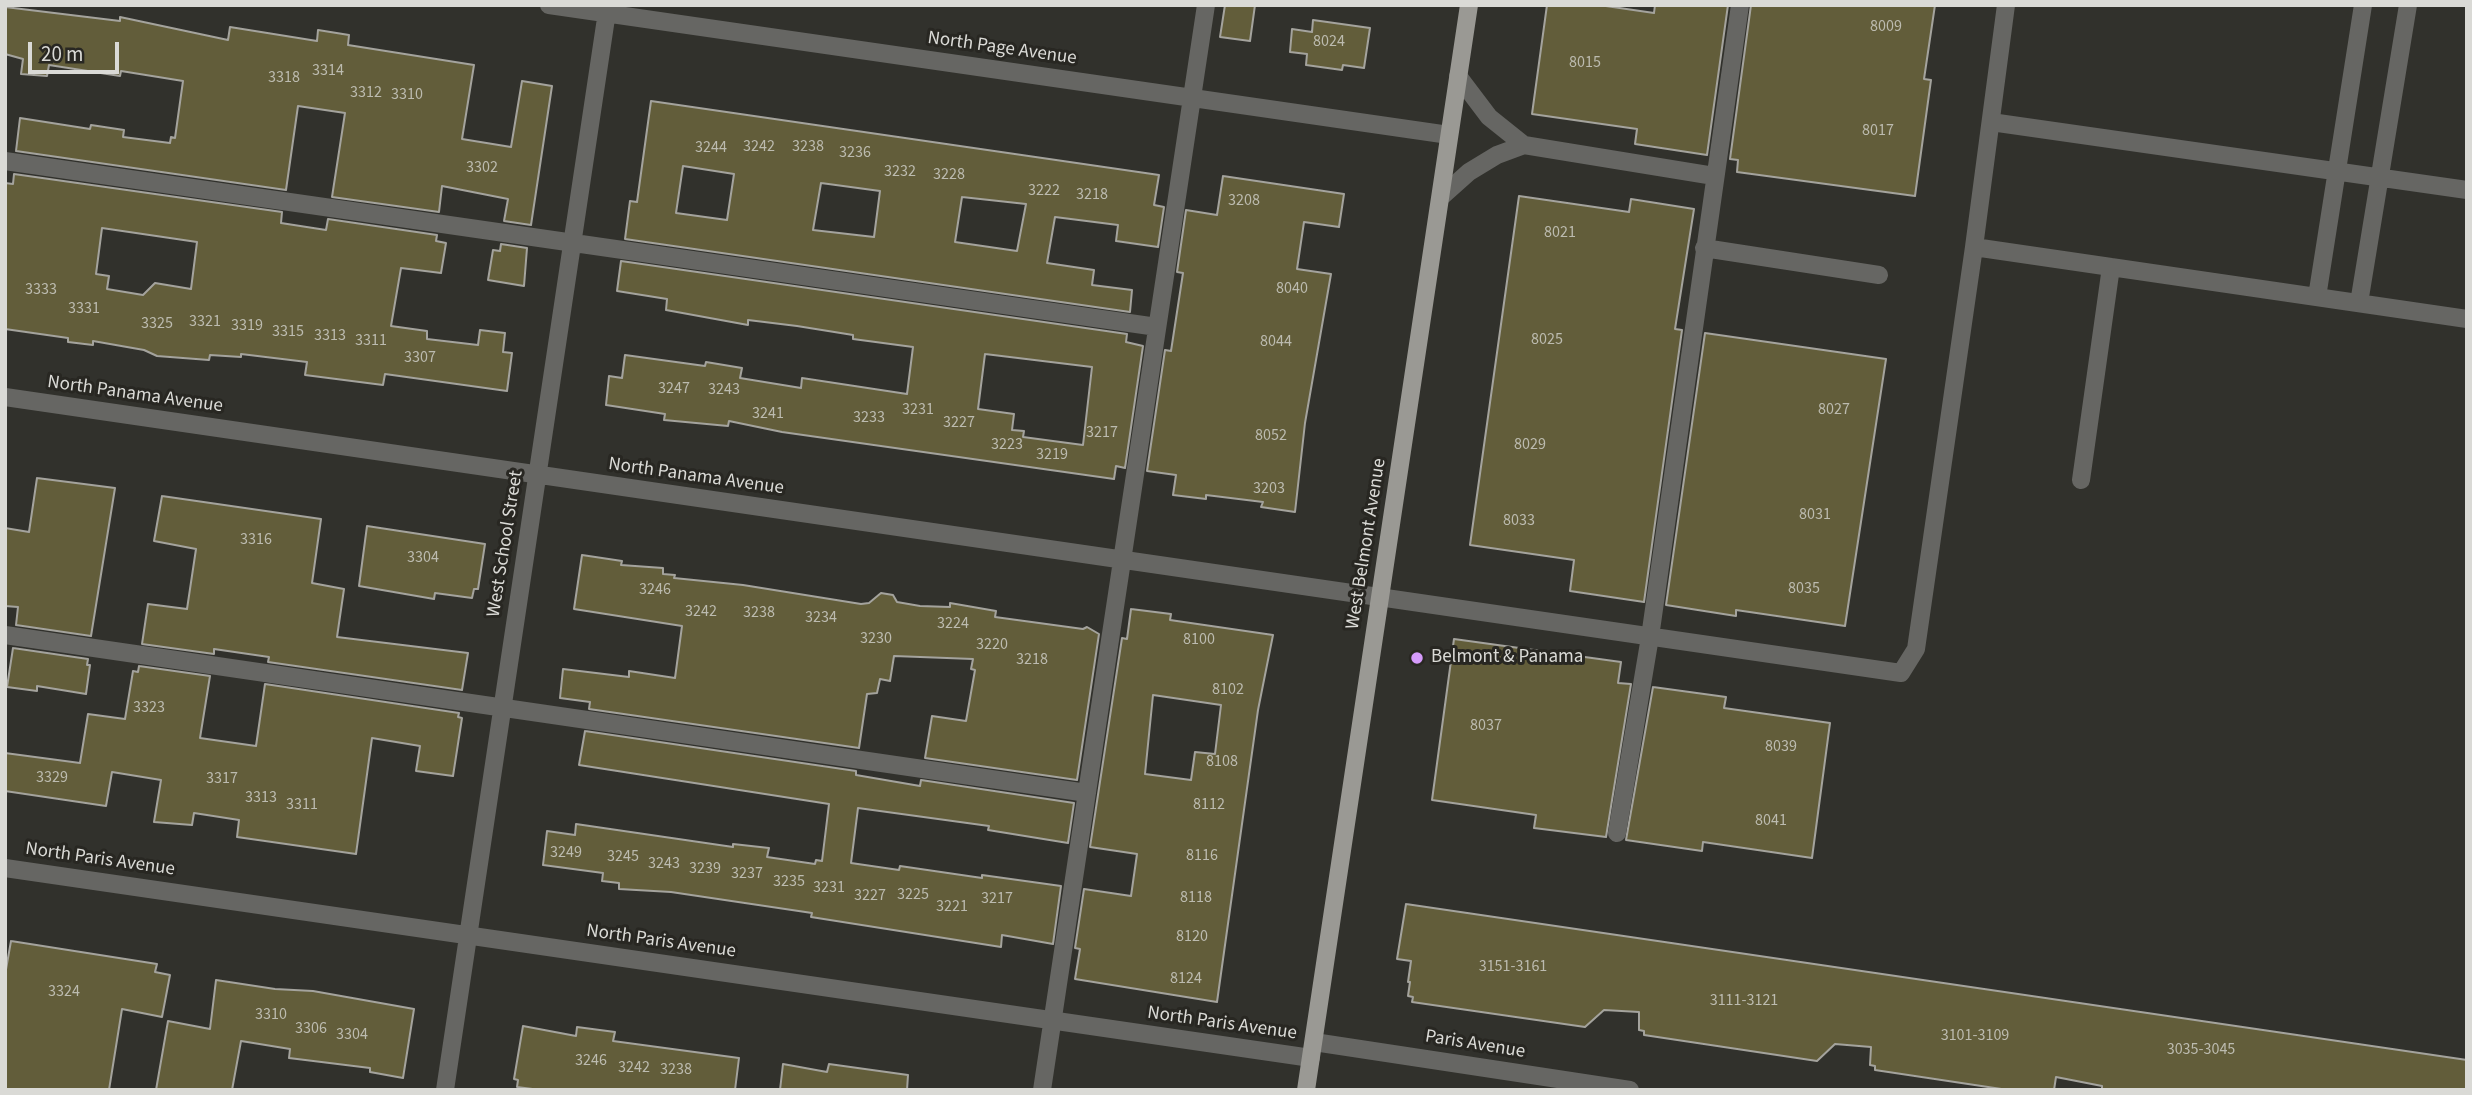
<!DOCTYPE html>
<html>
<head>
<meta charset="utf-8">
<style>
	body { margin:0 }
	#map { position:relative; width:2472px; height:1095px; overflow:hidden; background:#31312c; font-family:"Source Sans 3",sans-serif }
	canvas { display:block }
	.frame { position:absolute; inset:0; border:7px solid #dadad6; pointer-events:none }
	.scale { position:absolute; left:28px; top:42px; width:91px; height:32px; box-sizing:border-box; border:4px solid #dadad6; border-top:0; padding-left:9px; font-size:21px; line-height:24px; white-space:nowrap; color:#dadad6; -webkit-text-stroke:5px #282722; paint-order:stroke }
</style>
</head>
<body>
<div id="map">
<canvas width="2472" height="1095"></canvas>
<div class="frame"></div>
<div class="scale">20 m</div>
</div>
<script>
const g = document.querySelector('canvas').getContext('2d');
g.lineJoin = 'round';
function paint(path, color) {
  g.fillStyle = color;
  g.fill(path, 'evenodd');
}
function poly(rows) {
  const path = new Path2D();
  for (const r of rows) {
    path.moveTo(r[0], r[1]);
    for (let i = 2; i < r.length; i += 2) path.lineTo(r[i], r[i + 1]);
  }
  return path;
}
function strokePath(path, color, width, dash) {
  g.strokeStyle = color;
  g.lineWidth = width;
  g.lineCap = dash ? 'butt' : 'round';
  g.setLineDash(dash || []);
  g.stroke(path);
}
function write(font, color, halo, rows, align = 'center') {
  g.font = font + ' "Source Sans 3",sans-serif';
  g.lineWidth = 6;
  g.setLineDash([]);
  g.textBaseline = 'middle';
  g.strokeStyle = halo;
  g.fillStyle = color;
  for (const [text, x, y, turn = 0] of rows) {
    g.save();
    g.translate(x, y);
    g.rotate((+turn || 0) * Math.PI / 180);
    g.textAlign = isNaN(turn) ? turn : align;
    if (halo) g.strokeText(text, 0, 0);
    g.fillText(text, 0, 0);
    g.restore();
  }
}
const building = poly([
	[1225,5,1255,5,1250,41,1220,37,1225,5],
	[1547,5,1599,5,1654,13,1655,5,1728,5,1707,155,1635,144,1637,129,1532,114,1547,5],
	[1751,5,1935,5,1924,79,1931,80,1915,196,1737,172,1738,160,1730,159,1751,5],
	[5,7,120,21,120,17,228,40,230,27,317,41,318,30,349,35,348,45,474,65,462,139,511,147,522,81,552,86,531,225,504,221,508,199,442,186,439,212,332,197,345,113,298,106,286,190,16,151,20,118,90,129,91,125,124,130,123,137,170,143,171,137,175,138,183,81,121,71,120,76,49,65,47,76,21,74,23,59,5,54,5,7],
	[1313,20,1370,28,1364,68,1343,65,1342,70,1306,65,1307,54,1290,52,1292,29,1312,32,1313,20],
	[651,101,1159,175,1154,205,1164,207,1158,247,1116,241,1118,225,1055,217,1047,263,1094,270,1092,285,1132,290,1130,312,625,239,630,201,637,202,651,101],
	[683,166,734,174,727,220,676,213,683,166],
	[821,183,880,191,874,237,813,230,821,183],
	[962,197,1026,204,1017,251,955,242,962,197],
	[14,174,282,212,281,223,326,230,328,219,437,235,436,241,446,243,441,273,401,268,391,326,427,331,427,339,478,345,480,330,505,333,503,352,512,353,507,391,385,374,383,385,305,375,307,362,241,354,241,357,210,355,209,360,157,356,144,350,93,341,93,345,68,342,68,338,5,329,5,183,13,184,14,174],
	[102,228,197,242,191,289,155,283,143,295,107,289,109,276,96,274,102,228],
	[1223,176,1344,194,1339,227,1304,222,1297,269,1331,274,1305,423,1295,512,1261,507,1263,502,1206,495,1206,499,1173,495,1176,475,1147,471,1165,350,1171,351,1183,273,1177,272,1186,210,1217,215,1223,176],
	[1519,196,1629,212,1631,199,1694,209,1675,329,1682,330,1644,602,1570,591,1574,560,1470,545,1519,196],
	[501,244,527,248,524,286,488,280,493,250,500,251,501,244],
	[621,261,1127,334,1126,342,1143,346,1125,468,1116,466,1114,479,782,432,729,421,728,426,664,420,665,414,606,405,609,376,622,378,625,355,705,366,706,362,742,368,740,378,801,388,802,378,907,394,913,347,853,339,853,335,797,326,748,320,748,325,666,310,667,299,617,291,621,261],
	[985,354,1092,367,1083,445,1023,437,1024,431,1012,430,1014,414,978,409,985,354],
	[1705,333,1886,359,1845,626,1736,610,1736,616,1666,605,1705,333],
	[37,478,115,488,91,636,16,625,18,607,5,606,5,528,29,532,37,478],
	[162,496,321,519,312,583,344,589,337,637,468,653,462,690,268,662,269,657,214,649,214,654,142,644,148,604,187,609,196,549,154,541,162,496],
	[367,526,485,544,478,589,474,589,472,598,435,593,434,599,359,586,367,526],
	[582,555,622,561,621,565,663,568,663,574,675,575,674,578,743,585,861,604,869,603,881,593,893,595,897,602,920,606,950,607,950,603,996,611,995,617,1083,629,1087,627,1099,634,1077,780,925,758,932,716,966,721,975,670,971,669,973,659,894,656,890,681,880,679,877,693,867,694,859,748,589,709,590,702,560,698,563,669,629,677,629,671,675,678,682,626,574,609,582,555],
	[1131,609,1171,614,1170,620,1273,635,1258,710,1217,1002,1075,979,1080,949,1075,948,1084,889,1131,896,1137,854,1090,847,1122,638,1127,639,1131,609],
	[1153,695,1221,705,1215,754,1195,752,1191,780,1145,774,1153,695],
	[1454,639,1621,662,1618,683,1631,684,1606,837,1534,828,1536,815,1432,800,1454,639],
	[13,648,88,659,87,665,90,665,86,694,37,686,37,691,7,687,13,648],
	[139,666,210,676,200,738,256,746,265,684,459,713,458,717,462,718,453,776,416,771,420,746,372,738,356,854,237,837,239,820,194,813,192,825,154,822,161,780,112,772,106,806,5,791,5,753,80,763,88,714,125,719,133,671,138,672,139,666],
	[1653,687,1726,697,1724,708,1830,723,1812,858,1703,842,1702,851,1626,840,1653,687],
	[585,731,856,771,856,775,920,786,921,780,1074,803,1068,843,988,830,989,826,858,808,851,863,899,870,900,866,982,878,982,875,1061,886,1053,944,1002,935,1001,947,811,917,812,913,671,892,619,889,619,883,602,881,603,873,543,865,547,831,575,835,576,824,733,847,733,844,769,848,767,857,815,864,816,860,822,861,829,804,579,765,585,731],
	[1406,904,2467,1060,2467,1090,2102,1090,2102,1086,2056,1077,2054,1090,2008,1090,1875,1070,1875,1066,1870,1065,1871,1047,1835,1044,1817,1061,1644,1035,1644,1031,1639,1030,1639,1012,1604,1010,1585,1027,1412,1002,1413,997,1408,996,1410,982,1408,982,1411,961,1397,959,1406,904],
	[11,941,157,964,155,972,170,975,162,1017,122,1009,109,1090,5,1090,5,975,11,941],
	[216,980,275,989,313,991,414,1009,403,1078,370,1072,370,1068,289,1058,290,1049,241,1041,232,1090,156,1090,168,1021,210,1029,216,980],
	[523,1026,576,1036,577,1027,615,1032,613,1041,739,1058,735,1090,540,1090,517,1087,518,1080,514,1079,523,1026],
	[783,1064,827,1072,829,1064,908,1075,907,1090,780,1090,783,1064]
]);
paint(building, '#625d3a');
strokePath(building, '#a4a39d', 2);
strokePath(poly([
	[549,5,1449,135],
	[2006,5,1974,247,2467,319],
	[1458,76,1489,117,1524,145,1714,176],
	[1991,122,2467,190],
	[5,161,1157,327],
	[1441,197,1469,172,1497,155,1524,145],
	[1704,248,1879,275],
	[2317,297,2363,5],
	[2359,303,2408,5],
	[5,397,1901,673,1916,649,1974,247],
	[2081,480,2111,267],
	[5,635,1087,793],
	[1617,833,1650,637,1740,5],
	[5,868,1311,1058],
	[1314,1042,1630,1090],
	[445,1090,608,5],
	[1042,1090,1206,5]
]), '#666663', 18);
strokePath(poly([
	[1306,1090,1469,5]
]), '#9a9994', 18);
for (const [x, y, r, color] of [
	[1417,658,7,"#d59bfb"]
]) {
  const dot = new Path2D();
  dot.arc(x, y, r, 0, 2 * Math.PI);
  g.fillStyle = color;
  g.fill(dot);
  strokePath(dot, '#282722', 2.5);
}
write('16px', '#bcbbaf', null, [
	["8009",1886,27],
	["8024",1329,42],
	["8015",1585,63],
	["3314",328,71],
	["3318",284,78],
	["3312",366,93],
	["3310",407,95],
	["8017",1878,131],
	["3242",759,147],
	["3238",808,147],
	["3244",711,148],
	["3236",855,153],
	["3302",482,168],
	["3232",900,172],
	["3228",949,175],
	["3222",1044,191],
	["3218",1092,195],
	["3208",1244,201],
	["8021",1560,233],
	["8040",1292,289],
	["3333",41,290],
	["3331",84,309],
	["3321",205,322],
	["3325",157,324],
	["3319",247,326],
	["3315",288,332],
	["3313",330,336],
	["8025",1547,340],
	["3311",371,341],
	["8044",1276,342],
	["3307",420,358],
	["3247",674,389],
	["3243",724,390],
	["3231",918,410],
	["8027",1834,410],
	["3241",768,414],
	["3233",869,418],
	["3227",959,423],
	["3217",1102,433],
	["8052",1271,436],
	["3223",1007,445],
	["8029",1530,445],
	["3219",1052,455],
	["3203",1269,489],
	["8031",1815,515],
	["8033",1519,521],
	["3316",256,540],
	["3304",423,558],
	["8035",1804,589],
	["3246",655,590],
	["3242",701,612],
	["3238",759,613],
	["3234",821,618],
	["3224",953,624],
	["3230",876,639],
	["8100",1199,640],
	["3220",992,645],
	["3218",1032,660],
	["8102",1228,690],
	["3323",149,708],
	["8037",1486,726],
	["8039",1781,747],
	["8108",1222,762],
	["3329",52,778],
	["3317",222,779],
	["3313",261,798],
	["3311",302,805],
	["8112",1209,805],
	["8041",1771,821],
	["3249",566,853],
	["8116",1202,856],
	["3245",623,857],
	["3243",664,864],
	["3239",705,869],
	["3237",747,874],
	["3235",789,882],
	["3231",829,888],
	["3225",913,895],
	["3227",870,896],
	["8118",1196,898],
	["3217",997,899],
	["3221",952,907],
	["8120",1192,937],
	["3151-3161",1513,967],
	["8124",1186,979],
	["3324",64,992],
	["3111-3121",1744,1001],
	["3310",271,1015],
	["3306",311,1029],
	["3304",352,1035],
	["3101-3109",1975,1036],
	["3035-3045",2201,1050],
	["3246",591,1061],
	["3242",634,1068],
	["3238",676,1070]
]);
write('19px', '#dadad6', '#282722', [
	["North Page Avenue",1002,49,8],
	["North Panama Avenue",135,395,8],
	["North Panama Avenue",696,477,8],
	["West School Street",506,544,-81],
	["West Belmont Avenue",1367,544,-81],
	["North Paris Avenue",100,860,8],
	["North Paris Avenue",661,942,8],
	["North Paris Avenue",1222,1024,8],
	["Paris Avenue",1475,1045,9]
]);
write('19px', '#dadad6', '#282722', [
	["Belmont & Panama",1431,658]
], 'left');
</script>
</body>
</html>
